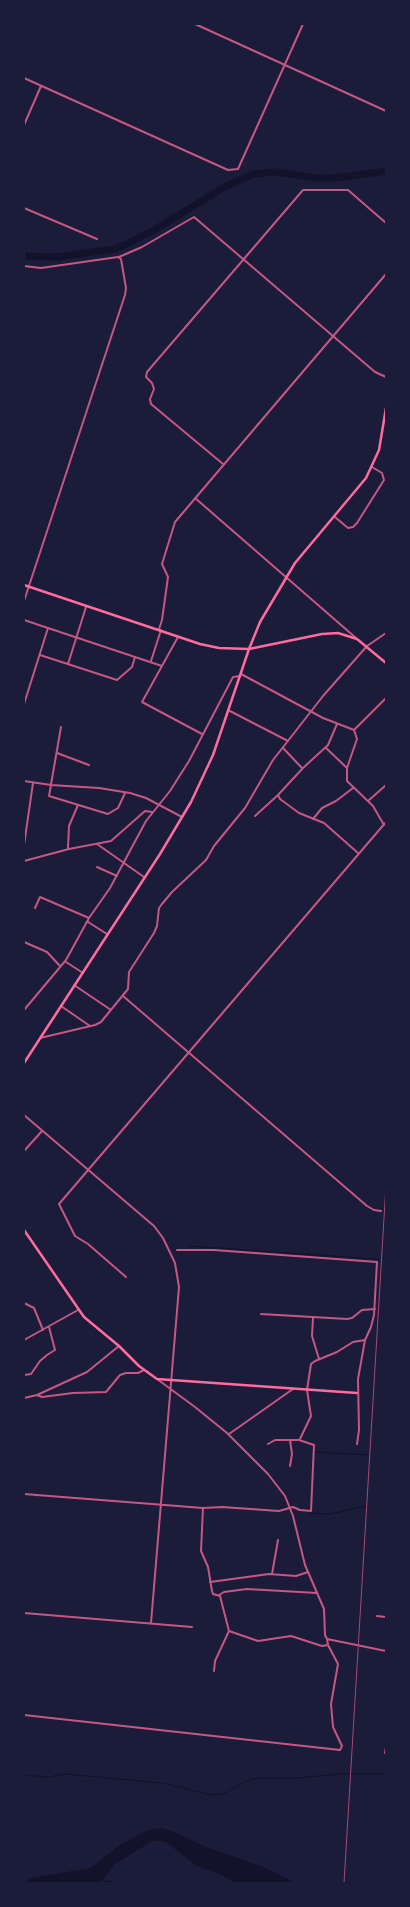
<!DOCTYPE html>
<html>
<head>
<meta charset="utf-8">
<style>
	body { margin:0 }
	#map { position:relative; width:410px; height:1907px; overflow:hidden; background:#1b1b3a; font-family:"Archivo Narrow",sans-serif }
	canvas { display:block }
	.frame { position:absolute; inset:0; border:25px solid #1b1b3a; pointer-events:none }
</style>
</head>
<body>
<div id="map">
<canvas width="410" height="1907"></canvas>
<div class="frame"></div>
</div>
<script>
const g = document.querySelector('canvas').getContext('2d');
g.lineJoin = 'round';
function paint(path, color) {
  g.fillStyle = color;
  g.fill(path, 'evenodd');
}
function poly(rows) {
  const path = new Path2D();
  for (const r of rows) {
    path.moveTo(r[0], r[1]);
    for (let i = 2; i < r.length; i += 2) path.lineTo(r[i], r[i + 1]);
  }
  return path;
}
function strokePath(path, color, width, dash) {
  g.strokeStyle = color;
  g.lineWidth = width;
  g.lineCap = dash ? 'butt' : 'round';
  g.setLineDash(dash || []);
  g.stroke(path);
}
paint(poly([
	[162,1828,174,1832,206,1847,266,1868,296,1883,235,1883,220,1874,197,1866,166,1842,158,1841,152,1841,115,1864,101,1882,110,1880,115,1883,26,1883,30,1878,91,1868,118,1846,148,1830]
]), '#12122b');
strokePath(poly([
	[189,1246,376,1259],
	[316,1452,368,1455],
	[310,1513,330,1514,366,1506],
	[24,1775,48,1777,65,1774,162,1783,212,1795,225,1793,247,1781,257,1778,296,1778,341,1774,386,1774]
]), '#12122b', 1);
strokePath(poly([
	[24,256,57,257,114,249,127,244,159,227,228,185,254,174,276,172,317,178,334,178,386,171]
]), '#12122b', 7);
strokePath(poly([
	[195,24,386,111],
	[24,78,228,170,238,169,303,24],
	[24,125,41,86],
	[24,208,97,239],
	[119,257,142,247,194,217,375,372,386,377],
	[24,266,41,268,118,257,121,259,126,288,125,295,24,601],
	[223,464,151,404,150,399,154,389,152,383,146,377,147,372,303,190,348,190,386,223],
	[195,498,356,638],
	[335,517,348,528,353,527,357,523,384,480,382,473,372,467],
	[24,620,162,666],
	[159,629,162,620,168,577,162,564,175,522,386,274],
	[178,637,142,702,202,734],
	[40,655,117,680,132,667,135,657],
	[151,661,161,630],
	[68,664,86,607],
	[241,674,323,718,354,730,386,698],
	[24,704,48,628],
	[228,710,288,741],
	[61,727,49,796,108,814,118,808,125,793],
	[354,730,357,739,347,768,347,781,373,806,384,825],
	[283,748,302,768],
	[326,748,347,768],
	[57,753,89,765],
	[24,781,51,785,99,788,130,793,146,798,182,817],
	[278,795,280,799,299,813,324,823,358,853],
	[368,801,386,785],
	[255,816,278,795,303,768,328,745,337,724],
	[313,819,322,808,336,801,353,788],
	[97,844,144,877],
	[24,845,33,783],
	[68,848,69,826,78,805],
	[24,861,69,849,111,841,145,811,152,812],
	[97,867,117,876],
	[35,908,40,897,89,918],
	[88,922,107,934],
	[24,942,47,952,60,966],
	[66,962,83,973],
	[74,985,111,1010],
	[123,996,367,1206,374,1210,381,1211],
	[61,1006,90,1026],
	[24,1010,66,960,89,918,110,888,146,821,170,791,189,761,233,677,240,676],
	[40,1038,95,1025,101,1022,128,989,129,972,154,933,157,926,159,908,162,904,172,892,206,860,214,846,245,808,273,760,323,696,367,646,386,633],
	[24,1115,154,1226,163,1238,175,1263,179,1287,151,1623],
	[24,1151,42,1131],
	[177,1250,214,1250,377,1262,374,1315,371,1327,365,1340,358,1379,359,1430,357,1444],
	[126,1277,88,1244,75,1236,59,1204,386,822],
	[24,1303,34,1308,43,1330],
	[261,1314,347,1319,352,1318,362,1310,375,1309],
	[313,1318,312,1336,319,1359],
	[24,1375,31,1374,40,1361,47,1355,55,1350,49,1327],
	[157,1379,195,1407,227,1433,268,1474,285,1496,293,1516,305,1565,324,1609,325,1635,327,1639,386,1651],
	[37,1395,42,1397,73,1393,106,1392,120,1375,126,1373,138,1373,144,1370],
	[24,1398,37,1395,87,1372,119,1346],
	[229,1434,293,1389],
	[300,1439,311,1416,307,1390,311,1364,315,1361,337,1352,353,1342,365,1340],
	[290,1466,292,1454,290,1440],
	[24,1494,203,1508,222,1507,279,1511,293,1507,300,1510,311,1511,314,1445,299,1440,275,1440,268,1444],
	[203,1508,201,1551,208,1567,212,1591,213,1594,220,1596,229,1631,215,1661,214,1671],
	[272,1574,278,1540],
	[210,1582,269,1574,296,1576,308,1572],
	[219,1595,224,1592,247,1589,317,1593],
	[24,1613,192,1627],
	[377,1616,386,1617],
	[229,1631,258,1641,291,1636,322,1646,328,1645,327,1639],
	[24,1715,340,1750,342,1746,333,1727,331,1704,338,1664,328,1645],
	[385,1753,386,1747]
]), '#c65784', 2);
strokePath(poly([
	[24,1340,78,1310]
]), '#c65784', 2);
strokePath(poly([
	[24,1063,160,854,191,802,213,755,249,649,260,622,295,563,366,478,379,450,386,408],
	[24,1230,84,1317,119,1346,139,1366,157,1379,357,1393]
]), '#ff6b9d', 2.5);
strokePath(poly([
	[24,585,200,644,219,648,249,649,322,634,338,633,357,639,386,663]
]), '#ff6b9d', 2.5);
strokePath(poly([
	[344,1883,386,1185]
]), '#a44b75', 1);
</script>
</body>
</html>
